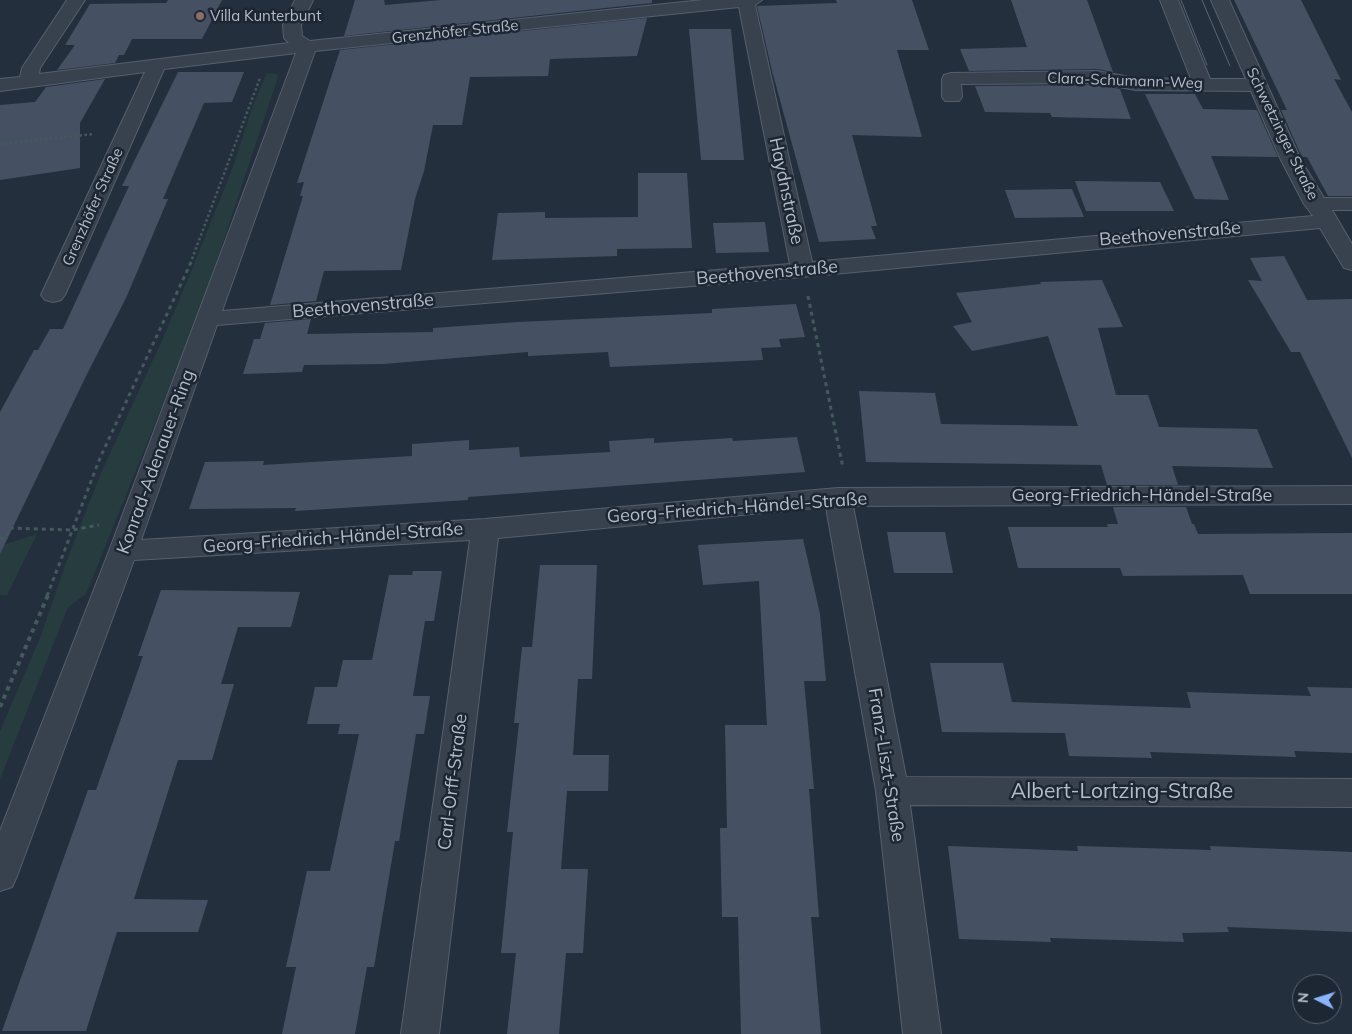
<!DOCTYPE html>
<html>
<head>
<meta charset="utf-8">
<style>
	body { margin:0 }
	#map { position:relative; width:1352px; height:1034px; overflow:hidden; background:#242f3e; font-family:Mulish,sans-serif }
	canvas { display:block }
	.north { position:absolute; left:1292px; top:974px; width:50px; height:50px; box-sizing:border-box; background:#1d2633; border:1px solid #59626f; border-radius:50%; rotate:275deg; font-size:14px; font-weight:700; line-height:20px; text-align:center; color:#b4bcc9 }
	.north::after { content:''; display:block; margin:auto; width:18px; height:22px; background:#8ab4f8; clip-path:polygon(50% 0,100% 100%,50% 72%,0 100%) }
</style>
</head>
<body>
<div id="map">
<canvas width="1352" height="1034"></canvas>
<div class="north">N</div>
</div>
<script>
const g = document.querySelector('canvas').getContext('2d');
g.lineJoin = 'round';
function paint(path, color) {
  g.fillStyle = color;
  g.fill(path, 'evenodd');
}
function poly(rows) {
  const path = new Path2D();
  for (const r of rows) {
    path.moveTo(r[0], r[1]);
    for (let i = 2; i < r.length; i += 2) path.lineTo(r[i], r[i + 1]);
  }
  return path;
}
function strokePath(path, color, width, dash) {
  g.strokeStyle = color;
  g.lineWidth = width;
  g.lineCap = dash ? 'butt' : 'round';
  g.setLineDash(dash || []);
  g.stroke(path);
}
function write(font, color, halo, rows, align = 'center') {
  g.font = font + ' Mulish,sans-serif';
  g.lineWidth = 5;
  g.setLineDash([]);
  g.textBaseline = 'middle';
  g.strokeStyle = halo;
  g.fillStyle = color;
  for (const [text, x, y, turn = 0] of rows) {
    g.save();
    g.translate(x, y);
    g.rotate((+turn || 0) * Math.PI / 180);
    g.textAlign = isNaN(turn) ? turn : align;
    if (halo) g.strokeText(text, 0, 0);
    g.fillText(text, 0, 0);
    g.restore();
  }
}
paint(poly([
	[267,73,277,74,278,77,198,317,86,594,68,607,0,779,0,731,40,638,68,557,101,473,164,336,193,267,233,167,253,105],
	[37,534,7,595,0,595,0,546]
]), '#263c3f');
paint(poly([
	[168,0,222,0,202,39,132,39,124,55,119,55,115,63,57,70,75,45,65,45,90,4,166,3],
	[355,0,384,0,385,5,441,0,652,0,652,3,344,36],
	[836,0,912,0,929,50,897,50,922,137,852,135,877,226,871,226,876,239,819,242,772,71,757,6,837,3],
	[1011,0,1087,0,1113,72,1097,69,969,71,960,49,1027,47],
	[1234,0,1301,0,1341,80,1334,79,1352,112,1352,196,1328,196,1307,157,1302,157,1281,110,1287,110],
	[647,18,637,56,550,59,548,76,470,77,462,125,433,125,424,171,415,199,401,270,324,271,316,301,270,305,303,196,300,196,304,182,297,183,340,50],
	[689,29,731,29,744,160,701,160],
	[178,72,244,72,232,102,204,103,163,199,168,199,126,298,87,374,0,554,0,412,34,350,38,350,50,329,63,329,129,186,122,186],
	[105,79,80,123,80,168,0,180,0,105,35,102,46,87],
	[1097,85,1120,89,1131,119,1052,117,1050,113,985,112,975,86],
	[1145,94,1195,94,1203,109,1257,110,1278,157,1211,156,1229,200,1195,199],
	[638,173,687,173,692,248,617,249,617,256,492,260,498,213,545,212,545,218,638,217],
	[1075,181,1160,182,1174,211,1086,211],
	[1072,189,1084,217,1015,218,1005,190],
	[765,222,769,252,716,253,713,223],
	[1284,256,1307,300,1352,299,1352,458,1300,352,1291,352,1248,280,1262,281,1250,258],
	[1102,280,1123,327,1098,328,1116,395,1148,395,1159,427,1257,429,1273,468,1172,466,1178,485,1107,485,1101,465,866,462,859,391,935,393,941,424,1078,426,1048,336,972,351,953,326,972,322,956,293,1041,284,1040,282],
	[796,304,805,337,779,339,781,347,761,348,763,360,610,367,608,352,528,356,528,352,383,364,304,365,302,372,243,374,254,339,260,339,265,323,311,319,307,334,433,332,433,328,518,322,712,313,712,309],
	[797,437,805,472,468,497,468,500,295,511,296,508,189,509,205,462,264,461,263,465,412,456,412,444,469,440,469,450,519,447,520,457,610,452,609,441,654,438,654,443,732,438,733,441],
	[1113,507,1186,507,1192,524,1194,524,1198,534,1352,533,1352,594,1250,594,1243,575,1123,576,1120,568,1018,568,1008,527,1108,527,1107,524,1118,524],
	[887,532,945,532,953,573,894,573],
	[803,539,820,614,826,681,804,681,814,789,809,789,819,917,811,917,821,1034,741,1034,738,917,722,917,720,828,727,828,725,725,767,725,759,581,703,585,698,545],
	[540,565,597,565,592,679,578,679,573,755,609,755,608,791,567,791,561,869,588,869,583,953,566,953,559,1034,507,1034,516,953,501,953,513,832,507,832,519,723,514,723,522,647,532,647],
	[413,571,442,571,434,621,425,621,413,696,430,696,424,734,416,734,399,841,395,841,374,967,367,967,355,1034,282,1034,296,967,286,967,307,871,330,871,359,734,338,734,340,724,307,724,315,687,337,687,343,660,372,660,389,575,412,575],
	[161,590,300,592,291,627,238,627,221,684,234,684,212,760,178,760,134,899,208,900,198,932,117,932,86,1031,2,1031,88,790,96,790,143,656,138,656],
	[930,663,1003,663,1012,702,1191,708,1187,692,1311,696,1307,687,1352,688,1352,753,1294,751,1296,757,1150,752,1152,758,1069,756,1065,733,942,732],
	[948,846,1078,851,1077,846,1211,850,1210,846,1352,852,1352,932,1227,927,1229,932,1182,933,1184,942,1050,938,1051,942,959,939]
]), '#455162');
const minor = poly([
	[67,0,85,0,40,68,39,74,289,43,284,38,283,25,295,0,313,0,301,25,302,36,310,41,703,0,762,0,755,5,812,262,1313,216,1304,204,1281,160,1251,91,1136,90,1097,83,961,84,962,97,959,101,945,101,942,97,942,79,944,75,951,73,1097,71,1136,78,1191,79,1160,0,1178,0,1210,79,1246,79,1211,0,1229,0,1301,160,1324,198,1352,198,1352,210,1332,210,1352,244,1352,270,1344,268,1320,228,802,277,217,325,141,540,485,519,838,488,1352,486,1352,504,853,506,906,777,1352,779,1352,807,910,805,941,1034,903,1034,876,791,826,507,498,538,439,1034,401,1034,470,540,134,560,17,876,12,887,0,891,0,831,109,551,296,53,164,69,65,295,61,300,53,302,45,300,41,295,145,72,0,91,0,79,20,77,22,68,67,0],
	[739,7,790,264,222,311,315,51,739,7]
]);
strokePath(minor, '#565f6c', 2);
strokePath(poly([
	[0,144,94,134],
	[192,259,260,78]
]), '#44595c', 2.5, [2.5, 2.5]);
strokePath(poly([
	[808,296,843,468],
	[0,538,5,538,10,528,72,530,99,525],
	[47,596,100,458,193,258]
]), '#44595c', 3, [4, 4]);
strokePath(poly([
	[0,707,48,595]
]), '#44595c', 4, [4.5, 4.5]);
paint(minor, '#38414e');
strokePath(poly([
	[1181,0,1207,65],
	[1202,0,1230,66]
]), '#5a6575', 1);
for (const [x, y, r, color] of [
	[200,16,5,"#8d6e63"]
]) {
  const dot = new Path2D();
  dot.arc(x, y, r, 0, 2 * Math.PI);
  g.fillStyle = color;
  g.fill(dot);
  strokePath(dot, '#1d2633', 2);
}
write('15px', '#b4bcc9', '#1d2633', [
	["Villa Kunterbunt",210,16]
], 'left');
write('15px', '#b4bcc9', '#1d2633', [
	["Grenzhöfer Straße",455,32,-6],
	["Clara-Schumann-Weg",1125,81,2],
	["Schwetzinger Straße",1282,134,64],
	["Grenzhöfer Straße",93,207,-66]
]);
write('18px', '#b4bcc9', '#1d2633', [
	["Haydnstraße",786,191,78],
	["Beethovenstraße",1170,234,-5],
	["Beethovenstraße",767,273,-5],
	["Beethovenstraße",363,306,-5],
	["Konrad-Adenauer-Ring",156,462,-70],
	["Georg-Friedrich-Händel-Straße",1142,496],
	["Georg-Friedrich-Händel-Straße",737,508,-4],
	["Georg-Friedrich-Händel-Straße",333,538,-4],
	["Franz-Liszt-Straße",886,765,81],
	["Carl-Orff-Straße",453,782,-83]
]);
write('21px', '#b4bcc9', '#1d2633', [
	["Albert-Lortzing-Straße",1122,792]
]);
</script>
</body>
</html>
